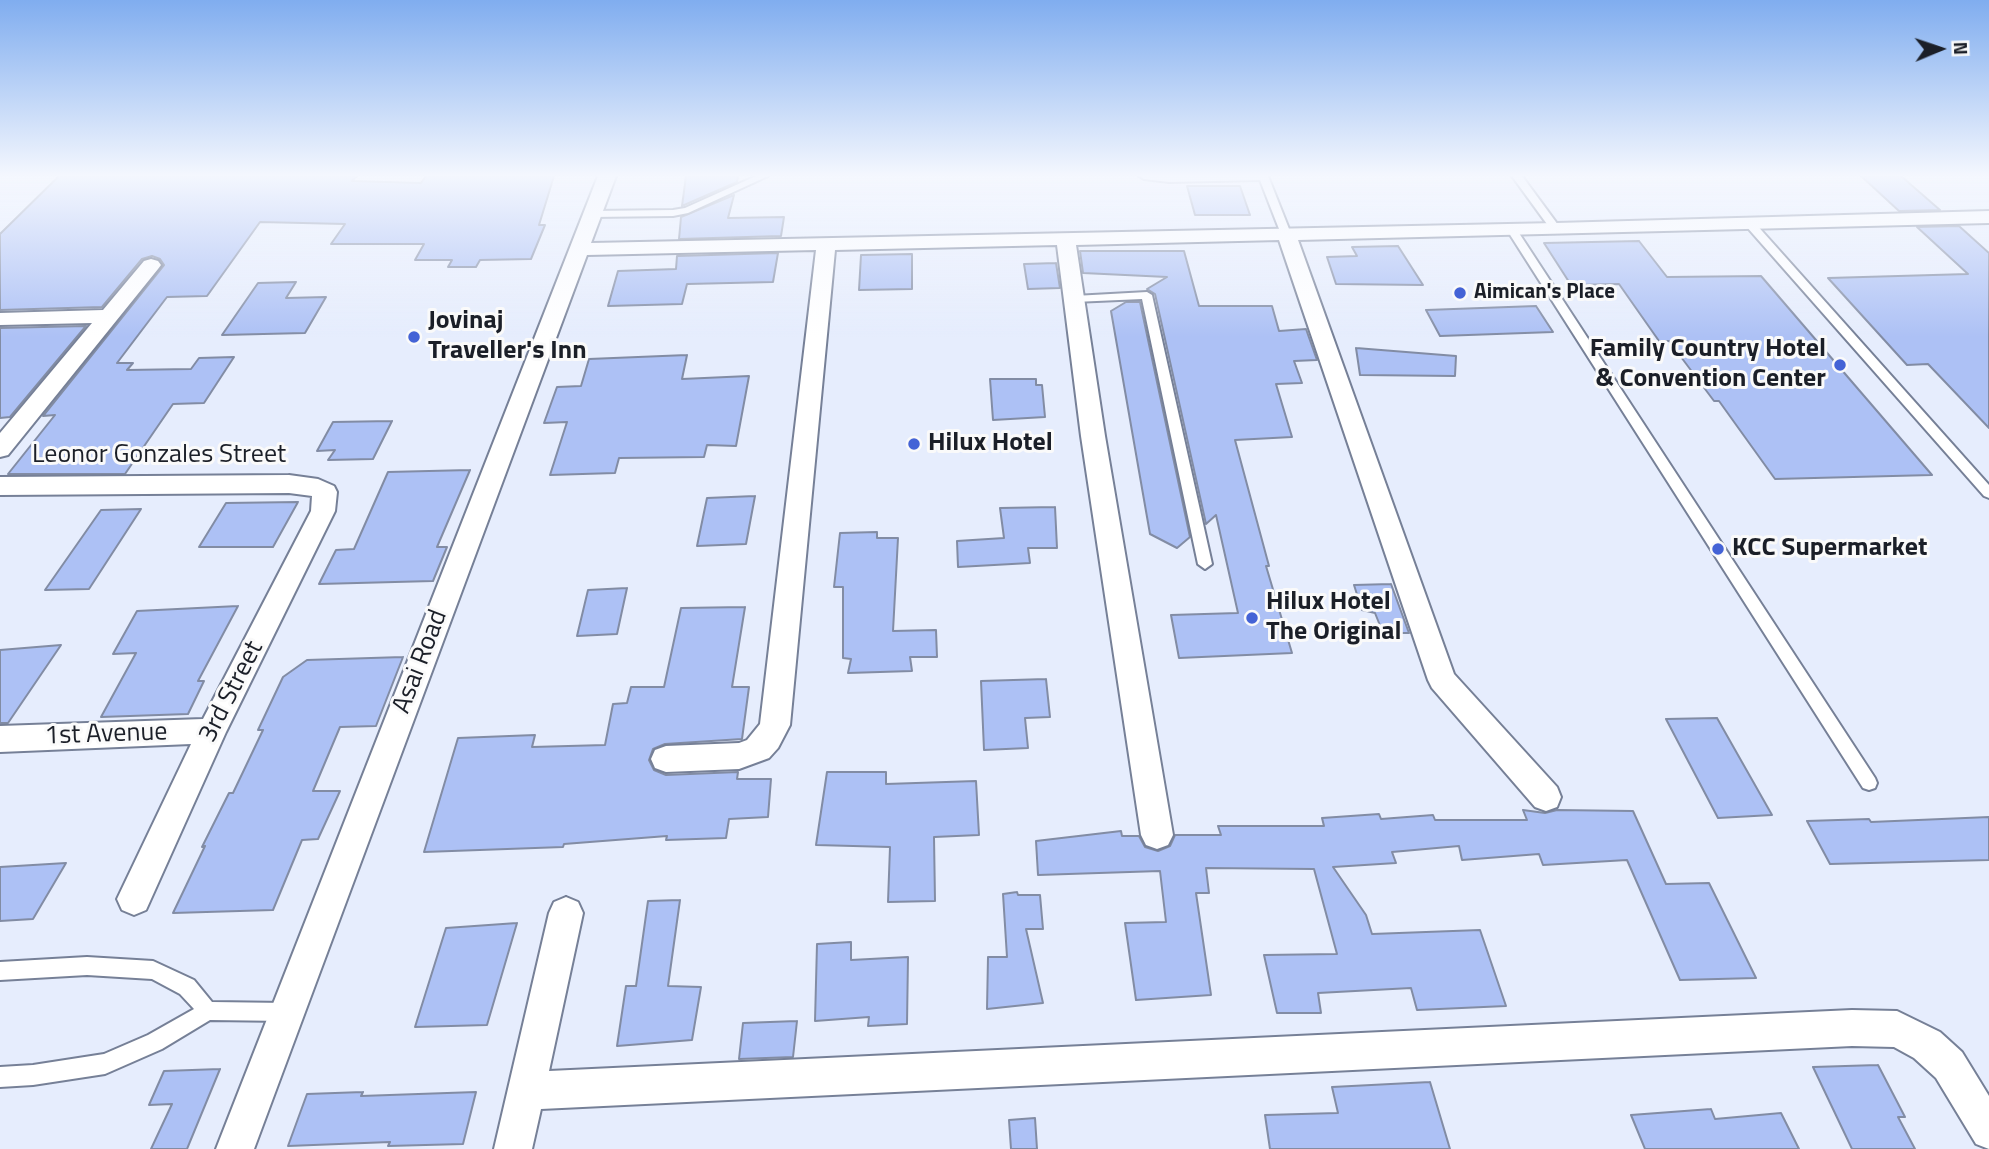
<!DOCTYPE html>
<html>
<head>
<meta charset="utf-8">
<style>
	body { margin:0 }
	#map { position:relative; width:1989px; height:1149px; overflow:hidden; background:#e6edfd; font-family:"Titillium Web",sans-serif }
	canvas { display:block }
	.north { position:absolute; left:1905px; top:14px; width:70px; height:70px; -webkit-text-stroke:5px #fafafa; paint-order:stroke; rotate:88deg; font-size:19px; font-weight:700; line-height:28px; text-align:center; color:#1b1f28 }
	.north::after { content:''; display:block; margin:auto; width:24px; height:32px; background:#1b1f28; clip-path:polygon(50% 0,100% 100%,50% 72%,0 100%) }
</style>
</head>
<body>
<div id="map">
<canvas width="1989" height="1149"></canvas>
<div class="north">N</div>
</div>
<script>
const g = document.querySelector('canvas').getContext('2d');
g.lineJoin = 'round';
function paint(path, color) {
  g.fillStyle = color;
  g.fill(path, 'evenodd');
}
function poly(rows) {
  const path = new Path2D();
  for (const r of rows) {
    path.moveTo(r[0], r[1]);
    for (let i = 2; i < r.length; i += 2) path.lineTo(r[i], r[i + 1]);
  }
  return path;
}
function strokePath(path, color, width, dash) {
  g.strokeStyle = color;
  g.lineWidth = width;
  g.lineCap = dash ? 'butt' : 'round';
  g.setLineDash(dash || []);
  g.stroke(path);
}
function write(font, color, halo, rows, align = 'center') {
  g.font = font + ' "Titillium Web",sans-serif';
  g.lineWidth = 6;
  g.setLineDash([]);
  g.textBaseline = 'middle';
  g.strokeStyle = halo;
  g.fillStyle = color;
  for (const [text, x, y, turn = 0] of rows) {
    g.save();
    g.translate(x, y);
    g.rotate((+turn || 0) * Math.PI / 180);
    g.textAlign = isNaN(turn) ? turn : align;
    if (halo) g.strokeText(text, 0, 0);
    g.fillText(text, 0, 0);
    g.restore();
  }
}
const building = poly([
	[59,176,357,176,352,181,421,183,426,176,554,176,539,225,545,225,531,259,480,260,476,267,448,267,452,260,415,260,424,244,331,244,345,224,260,222,207,296,167,297,117,363,133,363,127,370,191,369,199,358,234,357,204,403,173,404,125,474,8,474,55,415,43,416,164,265,160,259,152,256,142,259,102,307,0,310,0,234,59,176],
	[686,176,738,176,737,182,682,206,686,176],
	[1861,176,1901,176,1940,210,1899,211,1861,176],
	[1187,186,1240,186,1250,215,1195,215,1187,186],
	[734,195,728,218,784,217,781,236,679,239,681,217,734,195],
	[1959,226,1989,253,1989,428,1928,364,1907,365,1828,278,1968,274,1917,227,1959,226],
	[1639,241,1667,277,1761,276,1932,475,1775,479,1719,401,1714,401,1669,341,1659,341,1619,284,1571,285,1544,243,1639,241],
	[1398,246,1423,285,1336,284,1327,257,1357,256,1352,247,1398,246],
	[1080,251,1184,251,1199,306,1272,306,1279,331,1306,329,1317,360,1294,361,1302,383,1276,384,1292,437,1235,440,1269,566,1266,566,1292,653,1179,658,1171,615,1238,613,1216,515,1206,524,1155,294,1147,289,1167,277,1083,273,1080,251],
	[778,253,773,282,687,284,682,304,608,306,618,271,676,269,677,256,778,253],
	[912,254,912,289,859,290,861,255,912,254],
	[1056,263,1060,288,1028,289,1024,264,1056,263],
	[296,282,286,298,326,297,305,333,222,335,258,283,296,282],
	[1126,302,1140,302,1190,537,1177,548,1150,534,1111,311,1126,302],
	[1536,306,1553,332,1440,336,1426,310,1536,306],
	[86,326,10,417,0,418,0,328,86,326],
	[1356,348,1456,356,1455,376,1360,375,1356,348],
	[687,355,682,379,749,376,736,446,707,445,704,457,619,458,615,473,550,475,567,422,544,423,557,387,581,386,589,359,687,355],
	[990,379,1036,379,1036,385,1042,385,1045,417,993,420,990,379],
	[392,421,373,459,328,460,335,450,317,451,333,422,392,421],
	[470,470,437,547,447,547,433,581,319,584,336,550,354,549,388,472,470,470],
	[755,496,746,544,697,546,707,498,755,496],
	[298,502,273,547,199,547,226,503,298,502],
	[1055,507,1057,548,1028,548,1030,563,958,567,957,541,1004,538,1000,508,1055,507],
	[141,509,89,589,45,590,101,510,141,509],
	[877,532,877,538,898,538,893,631,936,630,937,657,910,657,912,671,848,673,851,659,843,658,843,587,834,587,840,533,877,532],
	[1391,584,1409,633,1383,633,1375,613,1362,610,1354,585,1391,584],
	[627,588,617,634,577,636,588,590,627,588],
	[238,606,198,681,204,681,188,714,101,717,136,653,113,654,137,611,238,606],
	[745,607,732,687,749,687,742,739,665,744,653,749,649,760,654,770,666,775,738,772,737,779,771,779,768,817,729,819,726,838,666,840,667,836,564,844,563,847,424,852,458,738,535,735,532,747,605,745,613,704,627,703,631,687,664,687,681,608,745,607],
	[61,645,8,723,0,723,0,650,61,645],
	[403,657,376,726,340,727,313,791,340,791,318,839,302,840,273,910,173,913,205,846,202,847,229,793,233,793,263,730,258,730,283,677,307,660,403,657],
	[1046,679,1050,717,1025,718,1028,748,984,750,981,681,1046,679],
	[1717,718,1772,815,1718,818,1666,719,1717,718],
	[827,772,886,772,886,784,976,781,979,835,934,837,935,901,888,902,890,847,816,845,827,772],
	[1523,810,1545,813,1557,810,1633,811,1666,884,1709,883,1756,978,1680,980,1627,860,1543,865,1539,854,1462,860,1459,846,1392,852,1396,863,1333,867,1366,915,1372,934,1480,930,1506,1006,1417,1010,1411,988,1318,993,1321,1013,1277,1013,1264,955,1337,954,1314,869,1206,868,1209,893,1196,893,1211,995,1136,1000,1125,923,1166,922,1160,871,1038,875,1036,841,1121,831,1122,836,1139,836,1145,847,1158,851,1170,846,1175,835,1221,835,1218,826,1324,826,1322,818,1379,814,1381,819,1433,815,1435,820,1527,820,1523,810],
	[1989,817,1989,860,1830,864,1807,821,1869,819,1871,822,1989,817],
	[66,863,33,919,0,921,0,867,66,863],
	[1017,892,1018,895,1040,895,1043,929,1026,929,1043,1003,987,1009,988,957,1007,957,1003,894,1017,892],
	[680,900,668,986,701,987,692,1040,617,1046,626,986,636,986,648,901,680,900],
	[517,923,487,1025,415,1027,446,928,517,923],
	[851,942,851,960,908,957,907,1024,868,1026,869,1017,815,1021,817,944,851,942],
	[797,1021,793,1057,739,1059,743,1023,797,1021],
	[1878,1065,1905,1117,1898,1117,1915,1149,1852,1149,1813,1067,1878,1065],
	[220,1069,187,1149,151,1149,172,1104,149,1105,164,1071,220,1069],
	[1430,1082,1450,1149,1270,1149,1265,1115,1338,1113,1332,1087,1430,1082],
	[363,1092,361,1096,476,1092,463,1144,388,1146,390,1142,288,1146,307,1094,363,1092],
	[1711,1109,1715,1119,1781,1113,1799,1149,1645,1149,1631,1115,1711,1109],
	[1035,1118,1037,1149,1011,1149,1009,1120,1035,1118]
]);
paint(building, '#adc1f5');
strokePath(building, '#828ca4', 2);
const lane = poly([
	[756,176,768,176,688,213,673,216,592,217,587,214,592,211,673,210,685,208,756,176],
	[1139,176,1268,176,1291,234,1286,237,1281,234,1260,180,1169,182,1144,179,1139,176],
	[1512,176,1522,176,1561,229,1560,231,1552,231,1512,176],
	[1750,221,1754,222,1989,485,1989,498,1984,496,1746,226,1746,222,1750,221],
	[1512,227,1517,230,1875,778,1877,783,1875,788,1869,790,1863,788,1507,230,1512,227],
	[1147,292,1152,295,1212,564,1205,569,1198,564,1142,299,1074,302,1069,299,1074,296,1147,292],
	[87,957,153,961,194,980,212,1002,287,1003,294,1005,296,1012,294,1019,287,1021,210,1020,162,1049,105,1074,33,1085,0,1087,0,1067,33,1065,104,1054,148,1035,194,1009,180,994,152,979,87,975,0,980,0,962,87,957]
]);
const street = poly([
	[598,176,616,176,591,243,1556,223,1989,211,1989,223,1298,240,1454,674,1557,787,1561,797,1557,807,1546,811,1535,807,1432,688,1428,680,1279,240,1076,245,1105,436,1173,835,1168,845,1157,849,1146,845,1141,835,1081,436,1057,245,835,250,790,725,778,748,769,758,739,769,666,772,655,768,651,759,655,750,666,746,739,743,747,740,760,724,816,250,587,255,254,1149,216,1149,598,176],
	[151,259,158,261,161,265,158,269,8,455,0,457,0,433,92,323,0,325,0,313,103,310,144,261,151,259],
	[289,475,318,479,334,486,337,492,335,511,226,732,146,910,134,915,122,910,117,899,191,744,0,752,0,726,203,719,311,511,312,496,289,493,0,495,0,477,289,475],
	[566,897,578,902,583,913,549,1071,1852,1010,1897,1011,1940,1032,1962,1052,1989,1096,1989,1149,1976,1144,1936,1078,1914,1058,1894,1047,1852,1046,541,1109,532,1149,494,1149,549,913,554,902,566,897]
]);
strokePath(lane, '#768097', 4);
strokePath(street, '#768097', 4);
paint(lane, '#fff');
paint(street, '#fff');
const sky = g.createLinearGradient(0, 0, 0, 337);
sky.addColorStop(0, '#80adef');
sky.addColorStop(0.52, '#f4f7fe');
sky.addColorStop(1, '#f4f7fe00');
g.fillStyle = sky;
g.fillRect(0, 0, 1989, 337);
for (const [x, y, r, color] of [
	[1460,293,7,"#4463d6"],
	[414,337,7,"#4463d6"],
	[1840,365,7,"#4463d6"],
	[914,444,7,"#4463d6"],
	[1718,549,7,"#4463d6"],
	[1252,618,7,"#4463d6"]
]) {
  const dot = new Path2D();
  dot.arc(x, y, r, 0, 2 * Math.PI);
  g.fillStyle = color;
  g.fill(dot);
  strokePath(dot, '#fafafa', 2.5);
}
write('bold 21px', '#1b1f28', '#fafafa', [
	["Aimican's Place",1474,293]
], 'left');
write('bold 26px', '#1b1f28', '#fafafa', [
	["Jovinaj",428,322],
	["Traveller's Inn",428,352],
	["Family Country Hotel",1826,350,"right"],
	["& Convention Center",1826,380,"right"],
	["Hilux Hotel",928,444],
	["KCC Supermarket",1732,549],
	["Hilux Hotel",1266,603],
	["The Original",1266,633]
], 'left');
write('26px', '#1b1f28', '#fafafa', [
	["Leonor Gonzales Street",159,456],
	["Asai Road",421,662,-69],
	["3rd Street",232,692,-63],
	["1st Avenue",106,735,-2]
]);
</script>
</body>
</html>
